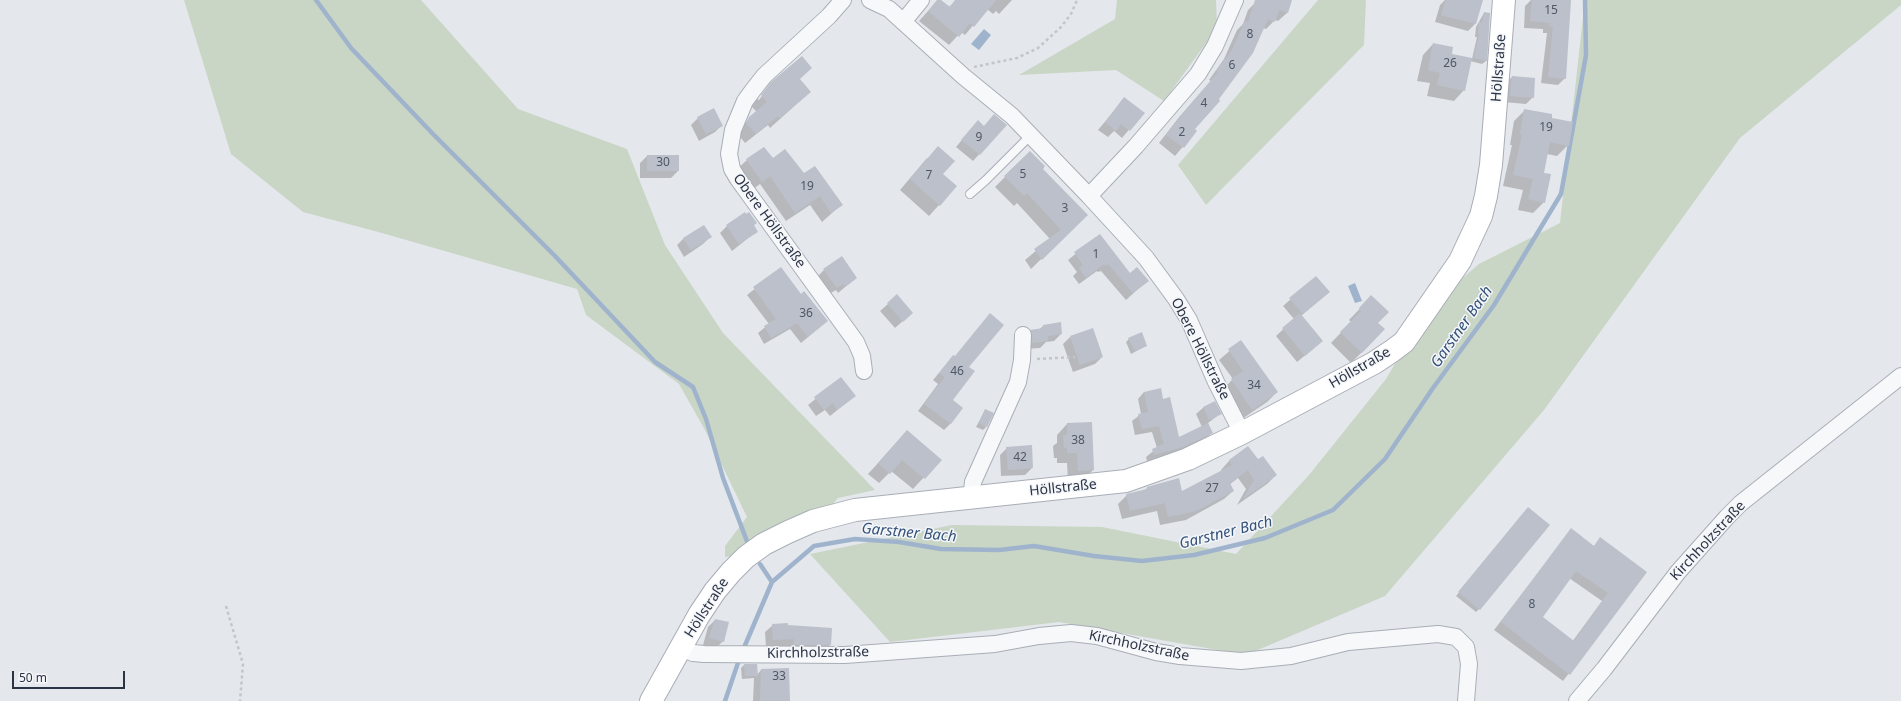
<!DOCTYPE html>
<html>
<head>
<meta charset="utf-8">
<style>
	body { margin:0 }
	#map { position:relative; width:1901px; height:701px; overflow:hidden; background:#e4e7ec; font-family:"Noto Sans",sans-serif }
	canvas { display:block }
	.scale { position:absolute; left:12px; top:671px; width:113px; height:18px; box-sizing:border-box; border:2px solid #2b3445; border-top:0; padding-left:5px; font-size:12px; line-height:14px; white-space:nowrap; color:#2b3445; -webkit-text-stroke:3px #f4f6f9; paint-order:stroke }
</style>
</head>
<body>
<div id="map">
<canvas width="1901" height="701"></canvas>
<div class="scale">50 m</div>
</div>
<script>
const g = document.querySelector('canvas').getContext('2d');
g.lineJoin = 'round';
function paint(path, color) {
  g.fillStyle = color;
  g.fill(path, 'evenodd');
}
function poly(rows) {
  const path = new Path2D();
  for (const r of rows) {
    path.moveTo(r[0], r[1]);
    for (let i = 2; i < r.length; i += 2) path.lineTo(r[i], r[i + 1]);
  }
  return path;
}
function strokePath(path, color, width, dash) {
  g.strokeStyle = color;
  g.lineWidth = width;
  g.lineCap = dash ? 'butt' : 'round';
  g.setLineDash(dash || []);
  g.stroke(path);
}
function write(font, color, halo, rows, align = 'center') {
  g.font = font + ' "Noto Sans",sans-serif';
  g.lineWidth = 3;
  g.setLineDash([]);
  g.textBaseline = 'middle';
  g.strokeStyle = halo;
  g.fillStyle = color;
  for (const [text, x, y, turn = 0] of rows) {
    g.save();
    g.translate(x, y);
    g.rotate((+turn || 0) * Math.PI / 180);
    g.textAlign = isNaN(turn) ? turn : align;
    if (halo) g.strokeText(text, 0, 0);
    g.fillText(text, 0, 0);
    g.restore();
  }
}
paint(poly([
	[184,0,421,0,518,109,627,149,665,245,723,333,875,490,838,498,829,508,735,556,725,557,725,546,747,517,705,430,679,384,586,315,577,289,382,233,303,212,231,154],
	[1117,0,1216,0,1217,28,1164,101,1116,70,1019,75,1115,19],
	[1318,0,1366,0,1364,45,1206,205,1178,165],
	[1585,0,1901,0,1901,5,1740,138,1544,410,1385,596,1246,655,1059,622,890,642,810,554,952,525,1102,527,1236,554,1309,475,1386,379,1396,362,1458,282,1479,264,1560,223]
]), '#c9d6c5');
paint(poly([
	[984,29,991,35,979,50,971,44],
	[1355,283,1362,301,1355,303,1348,286]
]), '#9fb4cc');
paint(poly([
	[938,0,949,7,956,0,1012,0,999,14,996,11,993,14,987,9,965,35,961,32,949,45,919,21],
	[1264,0,1291,0,1287,13,1278,21,1275,20,1266,29,1263,28,1193,129,1196,131,1175,156,1159,143,1180,116,1211,81,1209,80,1224,59,1237,30,1243,24,1248,10,1256,2],
	[1445,0,1481,1,1475,24,1468,31,1435,22,1440,5],
	[1531,0,1570,0,1565,78,1558,85,1541,83,1547,33,1543,33,1543,29,1524,28,1525,6],
	[1484,13,1486,61,1482,64,1470,61,1464,90,1454,101,1427,96,1430,83,1417,81,1423,55,1433,44,1450,54,1472,59,1477,37,1475,37,1476,27],
	[1512,77,1533,97,1526,104,1503,102,1505,84],
	[799,80,810,92,770,128,768,125,745,143,737,133,739,129,757,112,751,106,757,99,759,100,769,86],
	[1124,99,1143,113,1122,138,1114,131,1108,137,1098,130],
	[1525,110,1550,119,1568,145,1557,156,1547,154,1543,173,1544,202,1533,213,1518,210,1523,190,1503,186,1512,145,1510,145,1514,121],
	[698,118,722,125,715,132,699,141,691,125],
	[1006,125,973,161,956,147,972,128],
	[764,148,773,160,804,175,841,205,822,222,810,205,786,221,760,184,752,190,737,169,747,160],
	[1030,152,1041,169,1086,215,1031,269,1025,260,1050,239,1017,203,1014,206,995,187],
	[647,156,678,156,678,171,671,178,640,178,640,163],
	[927,158,942,174,939,205,929,216,900,190],
	[756,223,753,226,757,231,732,251,720,233,727,226],
	[1099,235,1130,275,1147,281,1126,300,1101,271,1098,272,1097,271,1079,284,1073,276,1077,272,1068,260],
	[710,237,703,244,684,257,677,245,684,238],
	[781,268,800,295,827,321,801,343,790,329,764,344,758,333,769,324,747,295],
	[824,270,856,278,838,293,836,290,829,294,817,277],
	[1316,277,1321,299,1301,316,1314,348,1297,362,1276,336,1294,319,1283,306],
	[897,296,904,320,895,328,880,311],
	[1371,297,1362,352,1351,363,1331,343,1351,322,1349,320],
	[1043,326,1061,334,1054,341,1046,342,1040,348,1025,349,1024,338,1031,330,1039,330],
	[1070,337,1102,357,1095,364,1073,372,1063,344],
	[1129,339,1146,346,1131,354,1126,342],
	[1240,342,1277,392,1267,402,1242,419,1222,390,1233,379,1219,360],
	[953,356,968,367,951,400,951,423,944,430,918,411,938,384,933,380],
	[841,378,855,396,830,416,825,410,816,416,808,405],
	[1144,392,1163,400,1178,438,1202,427,1196,414,1204,407,1220,414,1208,423,1212,433,1205,439,1174,454,1147,461,1146,457,1157,448,1152,432,1135,435,1132,421,1141,414,1138,399],
	[985,410,986,427,983,430,976,427],
	[1067,424,1093,470,1082,481,1068,481,1067,463,1057,463,1057,458,1054,458,1053,446,1057,443,1057,435],
	[907,431,940,460,913,489,891,471,879,483,868,474],
	[1007,448,1032,468,1025,475,1001,476,1000,455],
	[1248,448,1257,461,1276,475,1267,484,1237,505,1246,489,1238,478,1229,485,1233,491,1224,499,1186,520,1160,525,1157,511,1122,519,1118,504,1127,495,1144,491,1147,488,1181,493,1222,471,1221,470,1229,461],
	[1525,511,1479,609,1476,612,1456,596],
	[1571,530,1593,547,1600,539,1646,573,1563,681,1494,630],
	[1569,578,1602,601,1572,642,1541,617],
	[715,620,723,641,716,648,703,645,708,627],
	[773,625,788,626,830,645,823,652,787,652,787,646,766,647,765,632],
	[744,665,757,675,761,670,789,701,753,701,754,678,742,679,741,668]
]), '#0003');
strokePath(poly([
	[316,0,351,48,433,134,555,256,655,362,693,387,706,419,723,478,748,544],
	[760,564,772,582],
	[743,650,772,582,814,546,855,539,899,542,941,549,999,550,1034,546,1094,556,1142,561,1194,555,1265,538,1333,510,1385,459,1433,388,1494,305,1561,194,1586,55,1585,0],
	[725,701,740,657]
]), '#9fb4cc', 4.5);
paint(poly([
	[937,0,941,0,950,7,955,0,996,0,974,27,970,23,959,37,928,11],
	[1255,0,1292,0,1288,13,1279,10,1275,22,1268,19,1253,53,1219,99,1220,101,1195,129,1197,131,1184,148,1166,135,1188,107,1218,72,1216,71,1232,50,1245,21,1248,22],
	[1446,0,1483,0,1476,24,1441,15],
	[1532,0,1571,0,1566,79,1548,77,1553,27,1549,26,1550,23,1530,21],
	[1484,12,1490,13,1487,61,1474,58,1479,34,1478,34,1479,22,1482,23],
	[1433,43,1453,47,1452,54,1472,58,1465,91,1437,85,1440,73,1428,70],
	[802,56,812,68,800,79,811,92,780,118,778,116,756,134,746,123,749,117,767,102,761,95,771,82],
	[1512,76,1535,78,1534,98,1510,96],
	[1124,97,1145,113,1130,131,1121,124,1116,131,1105,122],
	[714,108,723,126,706,134,697,117],
	[1524,109,1552,114,1552,118,1573,122,1569,146,1550,142,1544,173,1551,174,1545,203,1528,199,1533,179,1513,175,1522,135,1520,135],
	[994,114,1007,125,980,155,961,140,978,120,984,126],
	[938,146,955,161,943,174,957,186,940,206,910,179],
	[764,147,773,158,785,149,804,173,815,166,843,205,831,213,820,196,795,213,770,176,762,182,746,159],
	[1030,151,1045,166,1043,169,1088,215,1042,260,1034,249,1061,230,1027,193,1024,196,1004,176],
	[647,155,679,155,679,171,647,171],
	[745,212,746,214,749,212,757,223,754,225,758,232,739,244,726,225],
	[704,225,712,237,691,250,683,238],
	[1100,234,1130,273,1137,267,1149,281,1133,293,1108,264,1106,266,1104,264,1086,278,1079,268,1083,265,1074,252],
	[842,256,857,278,845,287,843,284,837,288,823,269],
	[781,267,801,294,804,291,828,321,808,337,797,323,771,338,764,326,776,319,753,287],
	[1316,276,1330,292,1303,314,1289,298],
	[897,294,913,313,903,322,887,303],
	[1371,295,1389,312,1378,323,1385,329,1362,353,1340,332,1361,311,1359,308],
	[990,313,1004,325,969,367,975,371,953,400,963,408,951,424,924,404,945,377,939,373,953,355,955,356],
	[1300,313,1323,341,1305,356,1282,328],
	[1061,322,1062,334,1048,336,1048,341,1032,343,1030,330,1043,328,1043,325],
	[1093,328,1103,357,1080,365,1070,336],
	[1142,332,1147,346,1135,351,1128,338],
	[1241,340,1278,392,1252,410,1231,379,1243,371,1228,349],
	[841,377,856,396,837,410,833,403,824,410,814,397],
	[1161,388,1163,399,1170,397,1179,437,1208,423,1213,433,1183,447,1154,455,1152,449,1164,444,1159,426,1142,429,1138,414,1148,412,1144,392],
	[1215,401,1222,414,1209,420,1203,407],
	[985,409,994,413,987,427,979,423],
	[1092,422,1094,470,1078,471,1077,453,1067,453,1067,448,1064,448,1063,435,1067,435,1067,423],
	[907,430,942,460,925,479,902,460,890,474,878,463],
	[1032,445,1033,468,1008,470,1006,447],
	[1248,446,1258,459,1263,456,1277,475,1243,499,1254,480,1248,470,1230,483,1234,491,1196,511,1168,517,1165,503,1130,511,1126,494,1147,489,1147,487,1179,478,1182,491,1232,465,1229,460],
	[1528,507,1550,525,1480,610,1458,592],
	[1571,528,1594,546,1600,537,1647,572,1570,675,1501,622],
	[1576,571,1608,593,1574,641,1543,617],
	[715,619,729,622,724,642,709,638],
	[788,623,788,625,832,628,831,645,793,645,794,639,773,640,772,624],
	[744,664,757,664,758,676,745,676],
	[789,668,790,701,760,701,761,669]
]), '#bbc0ca');
const lane = poly([
	[970,194,986,180,1031,135]
]);
const street = poly([
	[843,0,829,16,764,76,753,90,745,101,733,130,729,154,732,169,738,179,856,342,862,356,864,371],
	[870,0,889,9,963,76,1012,116,1089,196,1146,258,1176,299,1189,320,1216,382,1242,433],
	[903,22,921,0],
	[1089,196,1136,146,1198,74,1215,46,1235,0],
	[971,498,973,482,1018,382,1022,360,1023,335],
	[681,648,693,653,704,654,845,655,995,644,1039,636,1071,633,1097,636,1156,652,1180,656,1241,661,1291,656,1348,642,1438,634,1456,637,1466,647,1469,664,1466,701],
	[1577,701,1604,669,1678,572,1727,517,1741,503,1901,376]
]);
const secondary = poly([
	[651,701,699,615,715,591,731,572,746,557,764,544,788,532,813,521,855,510,1126,481,1188,459,1242,433,1374,363,1392,351,1404,342,1460,261,1481,216,1486,196,1491,165,1504,0]
]);
strokePath(lane, '#a9aeb7', 10);
strokePath(street, '#a9aeb7', 18);
strokePath(secondary, '#a9aeb7', 24);
strokePath(poly([
	[974,67,1017,58,1038,48,1061,27,1071,14,1077,0],
	[1037,359,1075,357],
	[226,606,243,664,240,701]
]), '#c2c5cb', 2.5, [3, 3]);
strokePath(lane, '#f7f8fa', 8);
strokePath(street, '#f7f8fa', 16);
strokePath(secondary, '#fff', 22);
write('12px', '#4f5766', null, [
	["15",1551,11],
	["8",1250,35],
	["26",1450,64],
	["6",1232,66],
	["4",1204,104],
	["19",1546,128],
	["2",1182,133],
	["9",979,138],
	["30",663,163],
	["5",1023,175],
	["7",929,176],
	["19",807,187],
	["3",1065,209],
	["1",1096,255],
	["36",806,314],
	["46",957,372],
	["34",1254,386],
	["38",1078,441],
	["42",1020,458],
	["27",1212,489],
	["8",1532,605],
	["33",779,677]
]);
write('14px', '#2b3445', '#f4f6f9', [
	["Höllstraße",1499,68,-86],
	["Obere Höllstraße",769,221,54],
	["Obere Höllstraße",1200,349,63],
	["Höllstraße",1360,368,-30],
	["Höllstraße",1063,488,-6],
	["Kirchholzstraße",1708,541,-47],
	["Höllstraße",707,608,-57],
	["Kirchholzstraße",1139,646,12],
	["Kirchholzstraße",818,653,-1]
]);
write('italic 15px', '#34527a', '#f4f6f9', [
	["Garstner Bach",1462,327,-55],
	["Garstner Bach",909,533,5],
	["Garstner Bach",1226,533,-14]
]);
</script>
</body>
</html>
